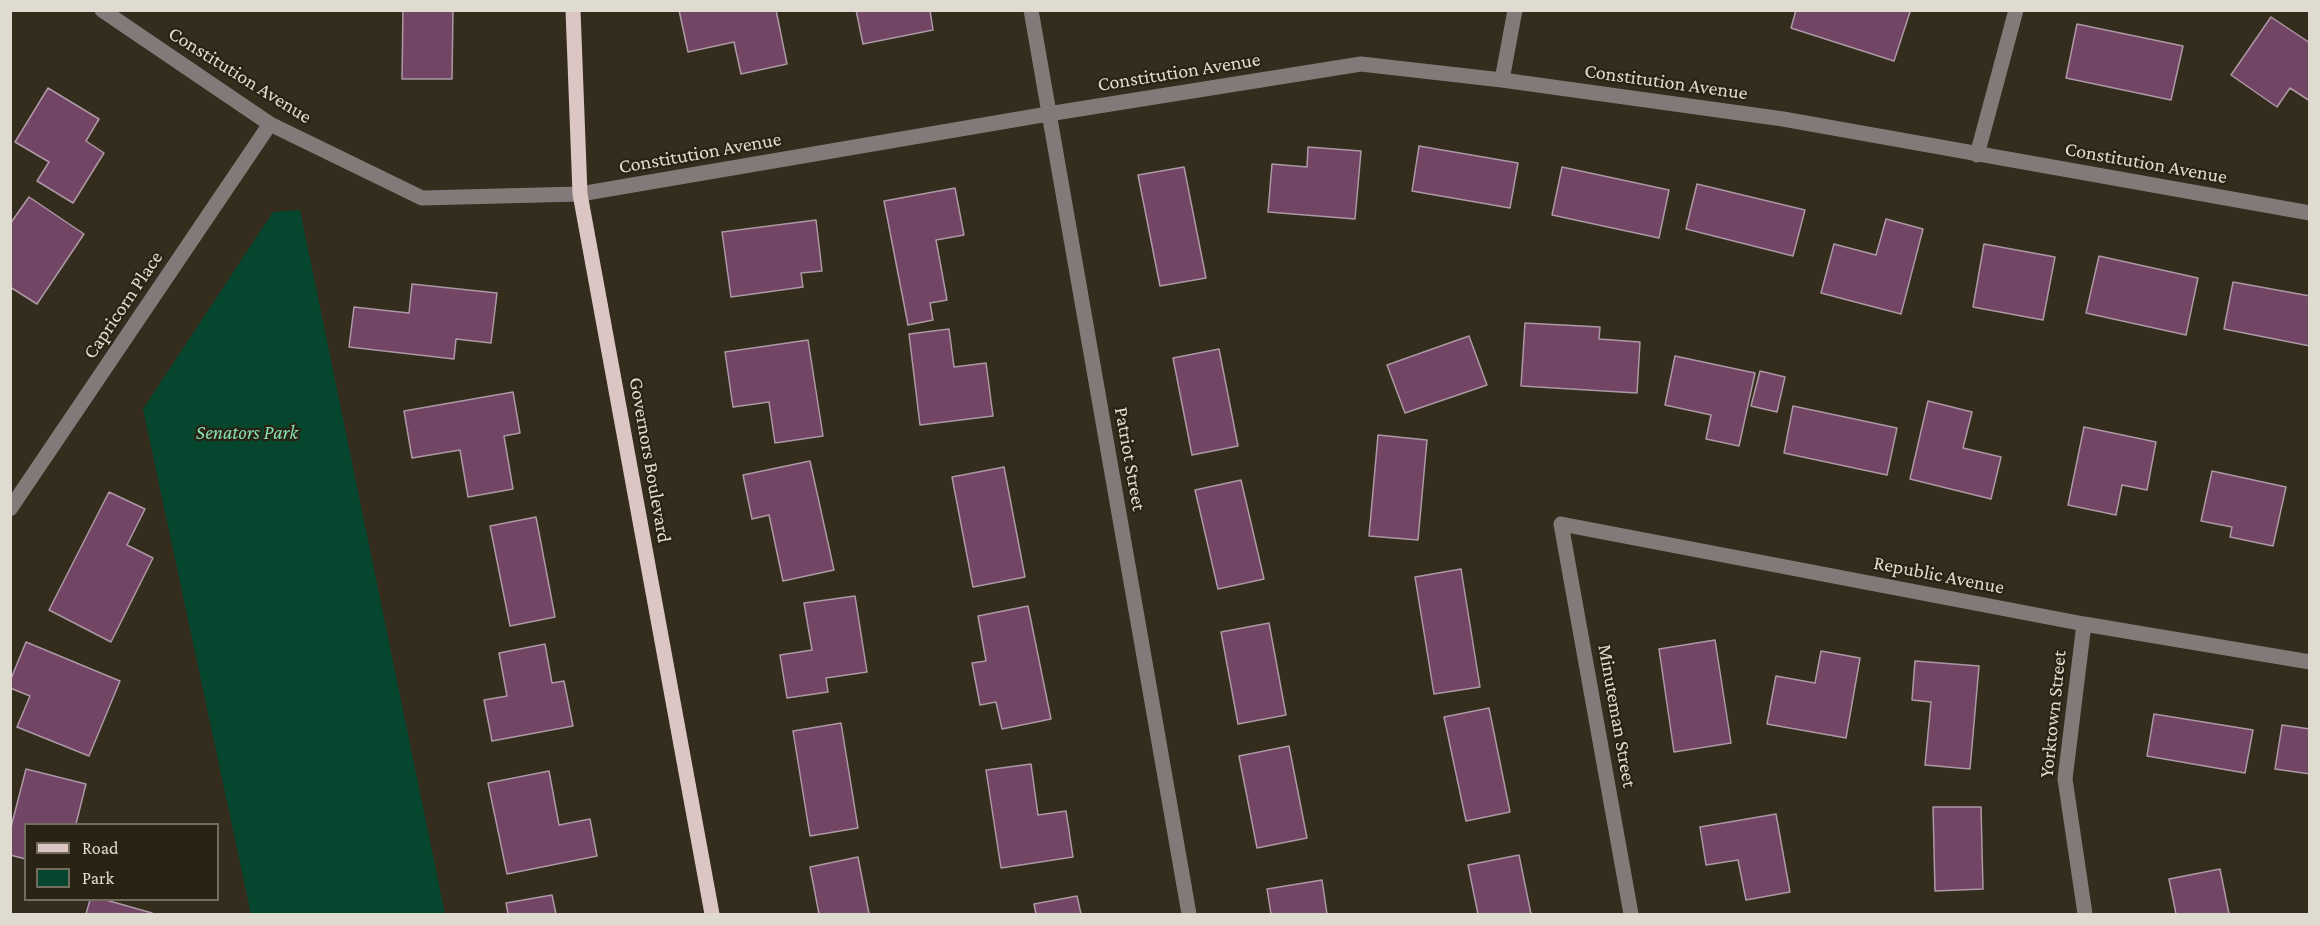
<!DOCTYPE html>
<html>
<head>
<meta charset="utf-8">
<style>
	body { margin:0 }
	#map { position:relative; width:2320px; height:925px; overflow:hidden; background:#342c1d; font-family:"Crimson Pro",serif }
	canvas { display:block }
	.frame { position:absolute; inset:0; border:12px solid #e0dbd1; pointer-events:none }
	.legend { position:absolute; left:24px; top:823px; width:195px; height:78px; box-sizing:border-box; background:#2a2313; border:2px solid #736d5f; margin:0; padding:8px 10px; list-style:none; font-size:18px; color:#e0dbd1 }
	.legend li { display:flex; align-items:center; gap:12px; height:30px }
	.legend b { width:30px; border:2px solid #736d5f }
</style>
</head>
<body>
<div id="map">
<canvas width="2320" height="925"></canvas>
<div class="frame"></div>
<ul class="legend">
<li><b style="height:8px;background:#dbc6c4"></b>Road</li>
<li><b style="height:16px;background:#06462e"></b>Park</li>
</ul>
</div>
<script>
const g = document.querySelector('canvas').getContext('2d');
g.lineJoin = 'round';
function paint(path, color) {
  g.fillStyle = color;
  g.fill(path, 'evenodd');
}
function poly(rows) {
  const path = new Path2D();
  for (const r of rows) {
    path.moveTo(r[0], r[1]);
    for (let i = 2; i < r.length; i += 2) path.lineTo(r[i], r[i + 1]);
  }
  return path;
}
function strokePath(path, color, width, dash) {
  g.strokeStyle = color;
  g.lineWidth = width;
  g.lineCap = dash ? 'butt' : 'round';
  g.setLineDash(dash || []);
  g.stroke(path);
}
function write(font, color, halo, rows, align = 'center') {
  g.font = font + ' "Crimson Pro",serif';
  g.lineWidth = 4.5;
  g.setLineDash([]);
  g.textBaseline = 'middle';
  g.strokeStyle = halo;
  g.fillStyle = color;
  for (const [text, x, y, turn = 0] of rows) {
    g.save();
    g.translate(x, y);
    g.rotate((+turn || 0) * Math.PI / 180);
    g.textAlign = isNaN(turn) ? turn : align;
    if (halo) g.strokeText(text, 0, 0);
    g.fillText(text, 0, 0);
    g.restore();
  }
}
paint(poly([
	[300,210,445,914,251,914,143,409,273,212]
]), '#06462e');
const building = poly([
	[403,10,453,10,452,79,402,79,403,10],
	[679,10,776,10,787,64,741,74,734,42,688,52,679,10],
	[856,10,930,10,933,30,863,44,856,10],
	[1796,10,1906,10,1910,12,1894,61,1791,28,1796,10],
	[2271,17,2310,43,2310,101,2290,88,2277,107,2231,75,2271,17],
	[2077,24,2183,46,2171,100,2066,78,2077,24],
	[48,88,99,119,86,141,104,153,73,203,37,181,49,162,15,142,48,88],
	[1419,146,1518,163,1510,208,1412,191,1419,146],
	[1308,147,1361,151,1355,219,1268,212,1272,164,1307,167,1308,147],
	[1184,167,1206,278,1160,286,1138,175,1184,167],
	[1562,167,1669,190,1659,238,1552,215,1562,167],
	[1697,184,1805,210,1793,256,1686,229,1697,184],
	[955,188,964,235,936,240,947,300,930,303,933,320,908,325,884,201,955,188],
	[29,197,84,234,37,304,10,287,10,224,29,197],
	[1886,219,1923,229,1901,314,1821,293,1834,244,1876,255,1886,219],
	[816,220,822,271,801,273,803,287,731,297,722,232,816,220],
	[1984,244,2055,257,2043,320,1973,307,1984,244],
	[2099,256,2198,278,2186,335,2086,313,2099,256],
	[2233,282,2310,296,2310,346,2224,329,2233,282],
	[412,284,497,293,491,343,456,339,454,359,349,347,354,307,409,313,412,284],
	[1525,323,1600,327,1599,339,1640,342,1637,393,1521,386,1525,323],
	[949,329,954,367,986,363,993,416,920,425,909,334,949,329],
	[1469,336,1487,385,1405,413,1387,365,1469,336],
	[808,340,823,436,775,443,769,402,733,407,725,352,808,340],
	[1219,349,1238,446,1192,455,1173,358,1219,349],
	[1675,356,1755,373,1739,446,1706,439,1711,415,1665,405,1675,356],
	[1760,371,1785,377,1777,412,1751,406,1760,371],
	[513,392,520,433,504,436,513,489,468,497,460,450,412,458,404,411,513,392],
	[1928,401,1972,412,1963,448,2001,457,1991,499,1910,479,1928,401],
	[1793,406,1897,428,1887,475,1784,453,1793,406],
	[2084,427,2156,442,2147,490,2122,485,2116,515,2068,505,2084,427],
	[1378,435,1427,440,1418,540,1369,536,1378,435],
	[810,461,834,570,783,581,769,515,752,519,743,475,810,461],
	[1004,467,1025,577,973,587,952,477,1004,467],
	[2212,471,2286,487,2273,546,2230,537,2232,527,2201,521,2212,471],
	[1241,480,1264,579,1218,589,1195,490,1241,480],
	[109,492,145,509,127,545,153,558,111,642,49,610,109,492],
	[536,517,555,617,510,626,490,526,536,517],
	[1461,569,1480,687,1434,694,1415,577,1461,569],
	[855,596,867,672,826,678,828,692,787,698,780,655,812,650,804,603,855,596],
	[1028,606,1051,719,1002,729,996,702,980,705,972,663,986,661,978,616,1028,606],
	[1269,623,1286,715,1238,724,1221,632,1269,623],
	[1715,640,1731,743,1674,752,1659,649,1715,640],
	[26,642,120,681,89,756,17,727,30,696,10,688,10,681,26,642],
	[545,644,552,683,564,681,573,726,492,741,484,700,507,696,499,653,545,644],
	[1821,651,1860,658,1846,738,1767,724,1776,676,1815,683,1821,651],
	[1915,661,1979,666,1970,769,1925,765,1931,702,1912,700,1915,661],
	[1489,708,1510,812,1466,821,1444,717,1489,708],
	[2154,714,2253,730,2245,773,2147,756,2154,714],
	[841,723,858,828,810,836,793,731,841,723],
	[2282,725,2310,729,2310,774,2275,769,2282,725],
	[1289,746,1307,838,1257,848,1239,756,1289,746],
	[1031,764,1038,815,1066,811,1073,857,1001,868,986,770,1031,764],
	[26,769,86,784,76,824,26,824,26,859,10,855,10,831,26,769],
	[549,771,559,825,590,819,597,856,507,874,488,783,549,771],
	[1933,807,1981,807,1983,889,1935,891,1933,807],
	[1776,814,1790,892,1746,900,1738,860,1706,865,1700,827,1776,814],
	[1519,855,1531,914,1478,914,1468,865,1519,855],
	[858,857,869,914,819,914,810,867,858,857],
	[2220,869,2229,914,2176,914,2169,879,2220,869],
	[1322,880,1327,914,1271,914,1267,889,1322,880],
	[552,895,556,914,508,914,506,903,552,895],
	[1077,896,1081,914,1036,914,1034,904,1077,896],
	[90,900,106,900,152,913,151,914,86,914,90,900]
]);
paint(building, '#734564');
strokePath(building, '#ac99a5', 1.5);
strokePath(poly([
	[102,10,270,124,422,198,580,194,1048,114,1361,64,1502,80,1783,119,2310,213],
	[1031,10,1189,914],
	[1502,80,1515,10],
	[1977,155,2016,10],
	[10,509,270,124],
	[2084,624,2065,779,2085,914],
	[1631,914,1561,524,2084,624,2310,662]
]), '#847979', 15);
strokePath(poly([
	[573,10,580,194,712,914]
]), '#dbc6c4', 15);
write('20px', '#e0dbd1', '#2a2313', [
	["Constitution Avenue",1179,72,-9],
	["Constitution Avenue",240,75,32],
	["Constitution Avenue",1666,82,8],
	["Constitution Avenue",700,153,-10],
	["Constitution Avenue",2146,163,10],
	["Capricorn Place",123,305,-56],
	["Patriot Street",1130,459,80],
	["Governors Boulevard",650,460,80],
	["Republic Avenue",1939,575,11],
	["Yorktown Street",2053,714,-84],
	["Minuteman Street",1617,716,80]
]);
write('italic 20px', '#86dfb3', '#2a2313', [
	["Senators Park",247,433]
]);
</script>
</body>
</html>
